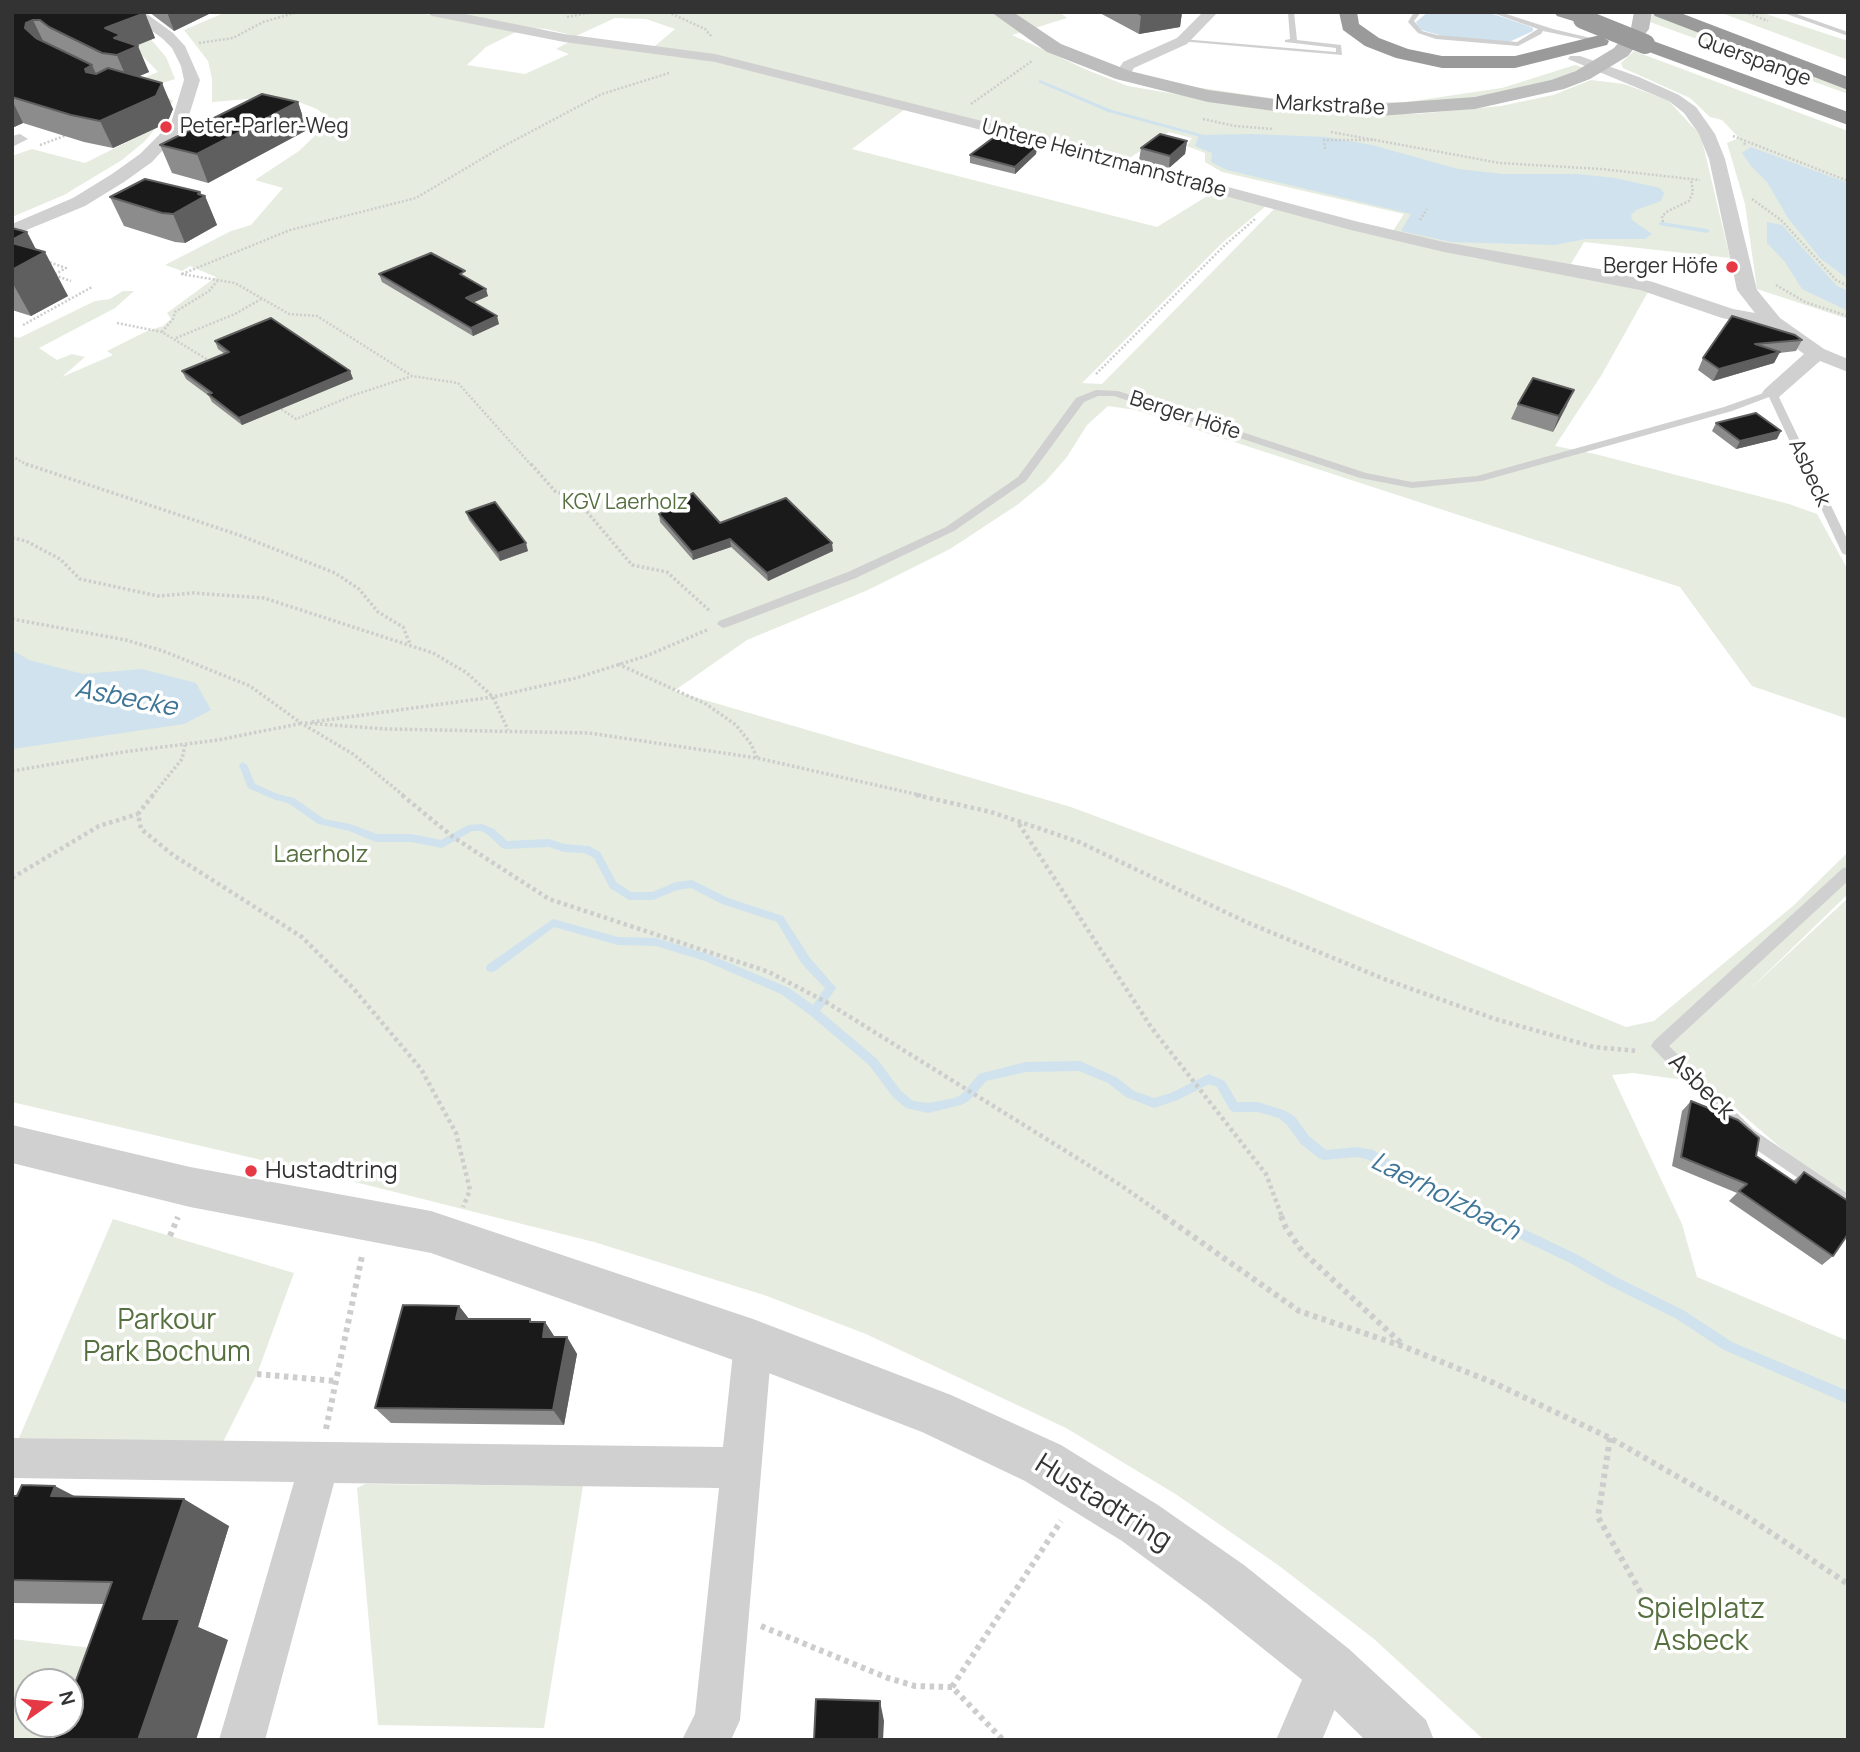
<!DOCTYPE html>
<html>
<head>
<meta charset="utf-8">
<style>
	body { margin:0 }
	#map { position:relative; width:1860px; height:1752px; overflow:hidden; background:#fff; font-family:Manrope,sans-serif }
	canvas { display:block }
	.frame { position:absolute; inset:0; border:14px solid #333; pointer-events:none }
	.north { position:absolute; left:14px; top:1668px; width:70px; height:70px; box-sizing:border-box; background:#fff; border:2px solid #adadad; border-radius:50%; rotate:75deg; font-size:19px; font-weight:700; line-height:28px; text-align:center; color:#333 }
	.north::after { content:''; display:block; margin:auto; width:24px; height:32px; background:#e63946; clip-path:polygon(50% 0,100% 100%,50% 72%,0 100%) }
</style>
</head>
<body>
<div id="map">
<canvas width="1860" height="1752"></canvas>
<div class="frame"></div>
<div class="north">N</div>
</div>
<script>
const g = document.querySelector('canvas').getContext('2d');
g.lineJoin = 'round';
function paint(path, color) {
  g.fillStyle = color;
  g.fill(path, 'evenodd');
}
function poly(rows) {
  const path = new Path2D();
  for (const r of rows) {
    path.moveTo(r[0], r[1]);
    for (let i = 2; i < r.length; i += 2) path.lineTo(r[i], r[i + 1]);
  }
  return path;
}
function strokePath(path, color, width, dash) {
  g.strokeStyle = color;
  g.lineWidth = width;
  g.lineCap = dash ? 'butt' : 'round';
  g.setLineDash(dash || []);
  g.stroke(path);
}
function write(font, color, halo, rows, align = 'center') {
  g.font = font + ' Manrope,sans-serif';
  g.lineWidth = 7;
  g.setLineDash([]);
  g.textBaseline = 'middle';
  g.strokeStyle = halo;
  g.fillStyle = color;
  for (const [text, x, y, turn = 0] of rows) {
    g.save();
    g.translate(x, y);
    g.rotate((+turn || 0) * Math.PI / 180);
    g.textAlign = isNaN(turn) ? turn : align;
    if (halo) g.strokeText(text, 0, 0);
    g.fillText(text, 0, 0);
    g.restore();
  }
}
paint(poly([
	[226,12,415,12,516,32,486,47,467,65,525,74,569,54,556,49,569,42,649,51,675,29,646,19,615,18,576,36,546,29,517,27,444,12,1059,12,1067,18,1012,35,1087,70,1128,86,1274,111,1417,114,1501,106,1553,95,1591,80,1624,84,1668,100,1701,136,1730,258,1584,242,1571,264,1452,246,1393,231,1404,214,1222,172,1205,162,1205,153,1187,146,1192,138,1169,132,1125,161,785,73,775,77,905,109,852,149,1157,227,1214,192,1266,206,1222,243,1082,383,1102,384,1274,209,1473,258,1575,274,1648,292,1601,376,1555,446,1595,454,1789,504,1817,514,1848,570,1848,719,1752,686,1680,587,1136,410,1108,406,1087,425,1067,457,1045,482,1017,505,950,549,868,590,747,640,674,691,1071,807,1288,888,1626,1027,1654,1021,1793,906,1848,852,1848,894,1745,994,1848,898,1848,1195,1781,1148,1706,1083,1633,1073,1612,1075,1682,1224,1697,1277,1848,1341,1848,1740,1484,1740,1374,1639,1278,1565,1177,1495,1066,1428,866,1334,764,1295,594,1242,347,1180,354,1169,334,1163,326,1175,12,1102,12,336,19,338,95,301,110,299,123,291,134,291,115,308,39,348,57,360,72,354,85,357,62,377,113,355,107,351,147,331,163,326,171,319,167,313,216,277,190,266,182,271,165,265,231,231,251,225,283,188,255,180,299,151,331,120,317,109,296,101,268,95,260,98,212,102,212,79,208,61,184,30],
	[1719,12,1760,12,1848,41,1848,60],
	[1653,13,1848,88,1848,94,1650,22],
	[148,36,166,57,175,79,159,84,144,78,158,72,131,44],
	[1634,51,1848,131,1848,319,1757,289,1745,204,1727,143,1739,138,1722,120,1710,117,1690,98,1623,68,1621,63],
	[1575,65,1585,68,1515,93,1398,107,1254,100,1188,86,1298,102,1407,102,1502,88],
	[167,97,173,101,161,122,144,142,122,160,64,195,12,217,12,156,32,149,85,163,133,139],
	[113,1219,294,1273,257,1374,223,1442,19,1438],
	[365,1484,583,1486,544,1728,378,1725,357,1488],
	[12,1639,101,1649,68,1740,12,1740],
	[28,1682,70,1682,70,1724,28,1724]
]), '#e6ecdf');
paint(poly([
	[1428,12,1487,12,1526,25,1533,28,1533,31,1507,43,1443,36,1421,30,1417,25,1416,22],
	[1252,134,1326,137,1372,145,1458,169,1503,174,1577,174,1615,178,1660,188,1664,193,1661,201,1636,210,1631,215,1632,220,1652,234,1645,239,1585,239,1555,245,1451,242,1401,231,1411,214,1227,170,1211,162,1212,153,1195,146,1199,135],
	[1751,147,1848,183,1848,279,1820,258,1788,218,1767,182,1751,166,1742,153],
	[1767,222,1782,225,1837,286,1848,291,1848,311,1802,289,1785,262,1767,243],
	[12,650,29,660,83,674,142,669,196,683,211,710,184,724,12,749]
]), '#cfe2ee');
paint(poly([
	[1040,80,1112,110,1215,138,1212,140,1108,112,1038,82,1040,80],
	[1661,222,1707,229,1710,231,1707,233,1659,225,1659,223,1661,222],
	[243,762,247,765,255,784,278,794,294,798,324,819,350,824,377,834,411,834,441,840,468,825,482,824,494,829,507,841,549,839,564,844,589,846,600,852,616,882,631,892,652,892,676,882,692,880,728,898,783,916,810,958,836,988,820,1011,877,1059,901,1091,913,1101,928,1103,955,1098,962,1094,979,1074,1026,1062,1080,1061,1116,1077,1134,1091,1154,1098,1171,1093,1209,1074,1213,1076,1225,1081,1237,1102,1258,1102,1286,1111,1295,1117,1309,1136,1326,1150,1357,1147,1373,1150,1428,1183,1578,1255,1618,1278,1683,1310,1732,1342,1848,1391,1848,1404,1724,1350,1675,1318,1610,1286,1570,1263,1420,1191,1367,1159,1357,1157,1324,1160,1320,1159,1301,1144,1287,1125,1279,1118,1258,1112,1234,1112,1230,1110,1217,1087,1209,1084,1178,1100,1154,1108,1126,1097,1108,1083,1079,1071,1026,1072,986,1081,970,1100,961,1105,928,1113,906,1108,893,1097,869,1065,810,1015,781,994,705,961,656,946,618,945,554,927,495,971,491,972,487,971,486,968,487,965,553,919,618,937,656,938,708,954,789,988,813,1005,825,988,802,964,777,922,722,904,691,888,677,890,653,900,629,900,610,888,594,858,584,853,564,852,549,847,505,849,502,848,488,835,481,831,472,831,442,848,411,842,376,842,349,831,318,824,288,803,273,799,248,788,239,765,243,762]
]), '#cfe2ee');
strokePath(poly([
	[668,12,705,29,712,37],
	[1745,12,1768,21],
	[567,17,593,12],
	[199,43,233,38,263,22,298,12],
	[971,104,1032,61],
	[1203,119,1235,126,1274,129],
	[1331,132,1500,163,1601,169,1700,180],
	[1733,136,1848,181],
	[1744,143,1746,146],
	[40,145,67,135],
	[1325,149,1324,140,1376,140],
	[1752,199,1781,220,1836,280,1848,286],
	[1420,220,1427,209],
	[1663,222,1662,216,1668,211,1689,201,1693,192,1691,179],
	[46,261,66,268,54,275,71,281],
	[181,274,235,283,289,314,317,316,412,376,458,383,532,466],
	[182,274,290,230,416,198,500,148,602,94,669,73],
	[1776,285,1805,302,1848,316],
	[117,323,162,332,213,363],
	[23,325,92,287],
	[162,332,173,319,175,312,209,291,219,279],
	[176,338,235,314,263,298],
	[1096,374,1224,246,1255,219],
	[278,407,296,419,354,395,412,376],
	[12,456,29,466]
]), '#cdcdcd', 2.5, [2, 2]);
strokePath(poly([
	[26,464,239,535,335,573,359,589,378,612,403,627,410,644],
	[531,464,555,491,577,500,632,565,667,572,711,612],
	[12,538,26,541,60,559,80,579,158,596,193,593,264,598,433,653,467,673,493,697,508,730],
	[12,619,126,640,163,651,250,686,301,723,353,754,404,796],
	[618,664,706,704,736,725,751,744,757,758],
	[312,722,493,697,576,678,646,656,707,630],
	[305,723,386,729,589,733,757,758,924,796],
	[12,771,123,752,218,740,303,723],
	[152,796,182,759,185,745]
]), '#cdcdcd', 3.5, [2.5, 2.5]);
strokePath(poly([
	[153,795,138,814,141,829,173,855,302,937,353,988,421,1069,456,1133,470,1190,463,1207],
	[402,795,453,837,549,899,769,972,826,1002,1122,1186,1166,1217],
	[916,795,991,812,1079,842,1246,922,1384,979,1495,1019,1594,1047,1638,1051],
	[1019,824,1151,1027,1266,1174,1282,1217],
	[12,878,99,826,138,814]
]), '#cdcdcd', 4.5, [3.5, 3.5]);
strokePath(poly([
	[1164,1216,1299,1311,1405,1347,1494,1383,1610,1438,1743,1514,1848,1584],
	[1281,1216,1286,1228,1302,1251,1403,1345],
	[170,1236,178,1217],
	[257,1374,335,1381],
	[326,1429,362,1256],
	[1610,1438,1598,1517,1671,1646],
	[761,1626,888,1678,915,1686,952,1687,1003,1740],
	[952,1687,1061,1521]
]), '#cdcdcd', 6, [4.5, 4.5]);
paint(poly([
	[1288,12,1294,12,1297,40,1341,45,1342,55,1179,41,1182,39,1336,52,1336,48,1285,42,1285,40,1290,39,1288,12],
	[1414,12,1421,12,1414,21,1422,31,1437,35,1517,42,1538,29,1490,12,1500,12,1553,29,1603,41,1600,43,1543,31,1541,34,1518,46,1436,39,1418,33,1408,22,1414,12],
	[1781,12,1791,12,1848,32,1848,36,1781,12],
	[1096,390,1118,391,1366,473,1412,482,1477,476,1724,407,1772,390,1777,393,1848,541,1848,556,1842,553,1769,397,1732,411,1482,481,1412,488,1360,478,1114,396,1098,396,1084,402,1026,481,954,531,856,578,727,627,723,628,717,624,719,621,848,572,946,527,1018,477,1076,398,1096,390],
	[1848,867,1848,881,1669,1046,1754,1130,1848,1194,1848,1212,1742,1140,1651,1046,1654,1041,1843,868,1848,867]
]), '#d0d0d0');
paint(poly([
	[127,12,144,12,173,33,185,46,200,80,186,125,152,162,124,182,85,206,12,236,12,224,73,198,112,174,140,154,171,123,184,80,181,66,172,48,163,39,127,12],
	[425,12,455,12,564,34,715,54,978,120,1355,221,1444,242,1605,270,1653,282,1733,309,1755,313,1737,290,1709,159,1699,134,1684,113,1669,101,1568,59,1570,56,1580,56,1639,77,1679,95,1696,107,1715,134,1725,159,1757,290,1780,318,1824,349,1848,359,1848,372,1820,361,1779,397,1765,397,1762,393,1765,389,1804,354,1767,327,1722,318,1640,290,1444,252,1351,230,966,126,715,62,564,42,432,16,425,12],
	[1203,12,1218,12,1187,44,1134,68,1128,78,1118,78,1115,75,1123,62,1177,38,1203,12],
	[20,134,28,139,12,147,12,136,20,134],
	[753,1324,767,1329,772,1343,740,1720,731,1740,682,1740,695,1714,719,1488,334,1483,265,1740,219,1740,294,1482,12,1478,12,1438,723,1447,734,1343,739,1329,753,1324],
	[1330,1646,1346,1652,1352,1668,1322,1740,1276,1740,1314,1652,1330,1646]
]), '#d0d0d0');
paint(poly([
	[12,1125,190,1167,431,1211,753,1319,951,1395,1061,1445,1158,1505,1244,1565,1349,1649,1426,1720,1434,1740,1365,1740,1311,1687,1206,1603,1122,1541,1025,1481,922,1432,753,1367,431,1253,190,1207,12,1163,12,1125]
]), '#d0d0d0');
paint(poly([
	[991,12,1013,12,1061,44,1130,71,1208,90,1274,99,1379,104,1475,97,1551,80,1576,71,1614,48,1631,28,1634,12,1652,12,1649,29,1628,56,1590,79,1564,89,1475,109,1379,116,1274,111,1208,102,1116,79,1047,52,991,12]
]), '#bdbdbd');
paint(poly([
	[1339,12,1357,12,1359,24,1379,38,1408,49,1442,56,1515,56,1600,35,1609,41,1607,45,1515,68,1442,68,1396,58,1365,46,1343,30,1339,12],
	[1554,12,1581,12,1592,19,1583,24,1557,16,1554,12],
	[1652,12,1678,12,1848,77,1848,90,1655,16,1652,12],
	[1645,38,1848,112,1848,125,1638,48,1636,44,1645,38]
]), '#9a9a9a');
strokePath(poly([
	[1583,19,1645,44]
]), '#9a9a9a', 20);
paint(poly([
	[12,12,145,13,155,38,136,46,149,72,139,76,173,109,167,123,113,148,84,142,23,123,12,128],
	[149,12,213,12,174,31],
	[1098,12,1182,12,1180,27,1139,34],
	[298,102,307,130,208,183,172,173,160,145],
	[1187,141,1185,154,1169,168,1139,160,1141,148],
	[1037,147,1036,154,1015,174,970,163,970,155],
	[200,192,201,195,205,196,217,225,185,243,175,242,124,226,110,197],
	[12,228,36,250,68,296,31,316,12,310],
	[379,274,467,278,488,296,474,302,499,324,473,336,382,282],
	[1732,316,1802,340,1796,351,1779,353,1774,363,1713,381,1698,370,1703,358],
	[215,341,350,371,353,379,242,425,212,402,209,396,186,379,182,371,225,354,218,349],
	[1518,404,1567,405,1553,432,1511,419],
	[1716,423,1777,439,1736,449,1712,431],
	[466,512,528,551,500,561,469,520],
	[659,514,720,523,833,551,768,581,731,547,693,560,660,522],
	[1691,1101,1756,1156,1793,1181,1804,1172,1833,1256,1822,1265,1729,1201,1737,1193,1672,1166,1682,1111],
	[459,1306,469,1319,530,1319,532,1322,545,1322,554,1337,567,1337,577,1354,564,1425,391,1423,375,1408],
	[12,1496,76,1497,229,1526,198,1627,228,1640,104,1604,12,1603]
]), '#8c8c8c');
paint(poly([
	[167,12,213,12,174,31],
	[1157,12,1182,12,1180,27,1139,34,1141,15],
	[145,13,155,38,127,49,138,46,149,72,128,81,105,28],
	[33,20,45,45,38,49,25,28,26,23],
	[92,65,104,91,96,95,85,69],
	[162,83,173,109,167,123,113,148,100,121],
	[12,100,23,123,12,128],
	[298,102,307,130,208,183,197,154],
	[1187,141,1185,154,1169,168,1170,156],
	[1037,147,1036,154,1015,174,1015,167],
	[200,192,202,197,205,196,217,225,185,243,173,214],
	[27,232,39,255,45,252,68,296,31,316,12,282,12,240],
	[486,289,488,296,468,305,466,298],
	[497,316,499,324,473,336,471,328],
	[1780,352,1774,363,1713,381,1719,369],
	[350,371,353,379,242,425,239,418],
	[1574,390,1567,405,1553,432,1559,416],
	[1781,431,1777,439,1736,449,1740,441],
	[730,539,731,547,693,560,692,552],
	[526,543,528,551,500,561,498,553],
	[832,543,833,551,768,581,767,573],
	[459,1306,472,1323,456,1319],
	[545,1322,556,1339,543,1337],
	[567,1337,577,1354,564,1425,553,1410],
	[55,1486,109,1514,51,1496],
	[184,1499,229,1526,198,1627,228,1640,196,1740,138,1740,143,1619],
	[880,1701,884,1721,883,1740,879,1740]
]), '#5f5f5f');
const building = poly([
	[12,12,144,12,145,13,105,28,121,35,114,38,138,46,117,55,102,53,49,27,40,20,33,20,26,23,25,28,36,38,92,65,85,69,86,72,96,74,108,68,162,83,156,96,100,121,71,115,12,97,12,12],
	[1136,12,1157,12,1141,15,1136,12],
	[262,94,298,102,197,154,160,145,262,94],
	[1160,134,1187,141,1170,156,1141,148,1160,134],
	[997,135,1037,147,1015,167,970,155,997,135],
	[145,179,200,192,198,194,205,196,173,214,162,213,110,197,145,179],
	[12,228,27,232,12,240,12,228],
	[12,243,45,252,12,270,12,243],
	[431,253,465,271,460,274,486,289,466,298,497,316,471,328,379,274,431,253],
	[1732,316,1795,335,1802,340,1755,344,1780,352,1719,369,1703,358,1732,316],
	[271,318,350,371,239,418,208,394,212,393,182,371,229,352,215,341,271,318],
	[1533,378,1574,390,1559,416,1518,404,1533,378],
	[1756,413,1781,431,1740,441,1716,423,1756,413],
	[693,493,720,523,786,498,832,543,767,573,730,539,692,552,659,514,693,493],
	[495,502,526,543,498,553,466,512,495,502],
	[1691,1101,1738,1120,1759,1138,1756,1156,1796,1183,1804,1172,1848,1201,1848,1234,1833,1256,1739,1191,1747,1184,1681,1157,1691,1101],
	[403,1305,459,1306,456,1319,530,1319,530,1322,545,1322,543,1337,567,1337,553,1410,375,1408,403,1305],
	[22,1485,55,1486,51,1496,184,1499,143,1619,180,1619,138,1740,54,1740,60,1724,70,1724,70,1697,112,1582,12,1580,12,1496,17,1496,22,1485],
	[816,1699,880,1701,879,1740,814,1740,816,1699]
]);
paint(building, '#1a1a1a');
strokePath(building, '#5f5f5f', 2);
for (const [x, y, r, color] of [
	[166,127,7,"#e63946"],
	[1732,267,7,"#e63946"],
	[251,1171,7,"#e63946"]
]) {
  const dot = new Path2D();
  dot.arc(x, y, r, 0, 2 * Math.PI);
  g.fillStyle = color;
  g.fill(dot);
  strokePath(dot, '#fff', 2.5);
}
write('21px', '#333', '#fff', [
	["Querspange",1754,60,20],
	["Markstraße",1330,106,3],
	["Untere Heintzmannstraße",1104,159,15],
	["Berger Höfe",1185,416,18],
	["Asbeck",1809,473,65]
]);
write('21px', '#333', '#fff', [
	["Peter-Parler-Weg",180,127],
	["Berger Höfe",1718,267,"right"]
], 'left');
write('21px', '#56703f', '#fff', [
	["KGV Laerholz",625,503]
]);
write('24px', '#56703f', '#fff', [
	["Laerholz",321,855]
]);
write('24px', '#333', '#fff', [
	["Asbeck",1701,1087,45]
]);
write('24px', '#333', '#fff', [
	["Hustadtring",265,1171]
], 'left');
write('italic 26px', '#3f7597', '#fff', [
	["Asbecke",126,699,11],
	["Laerholzbach",1445,1197,27]
]);
write('28px', '#56703f', '#fff', [
	["Parkour",167,1321],
	["Park Bochum",167,1353],
	["Spielplatz",1701,1610],
	["Asbeck",1701,1642]
]);
write('28px', '#333', '#fff', [
	["Hustadtring",1103,1503,32]
]);
</script>
</body>
</html>
